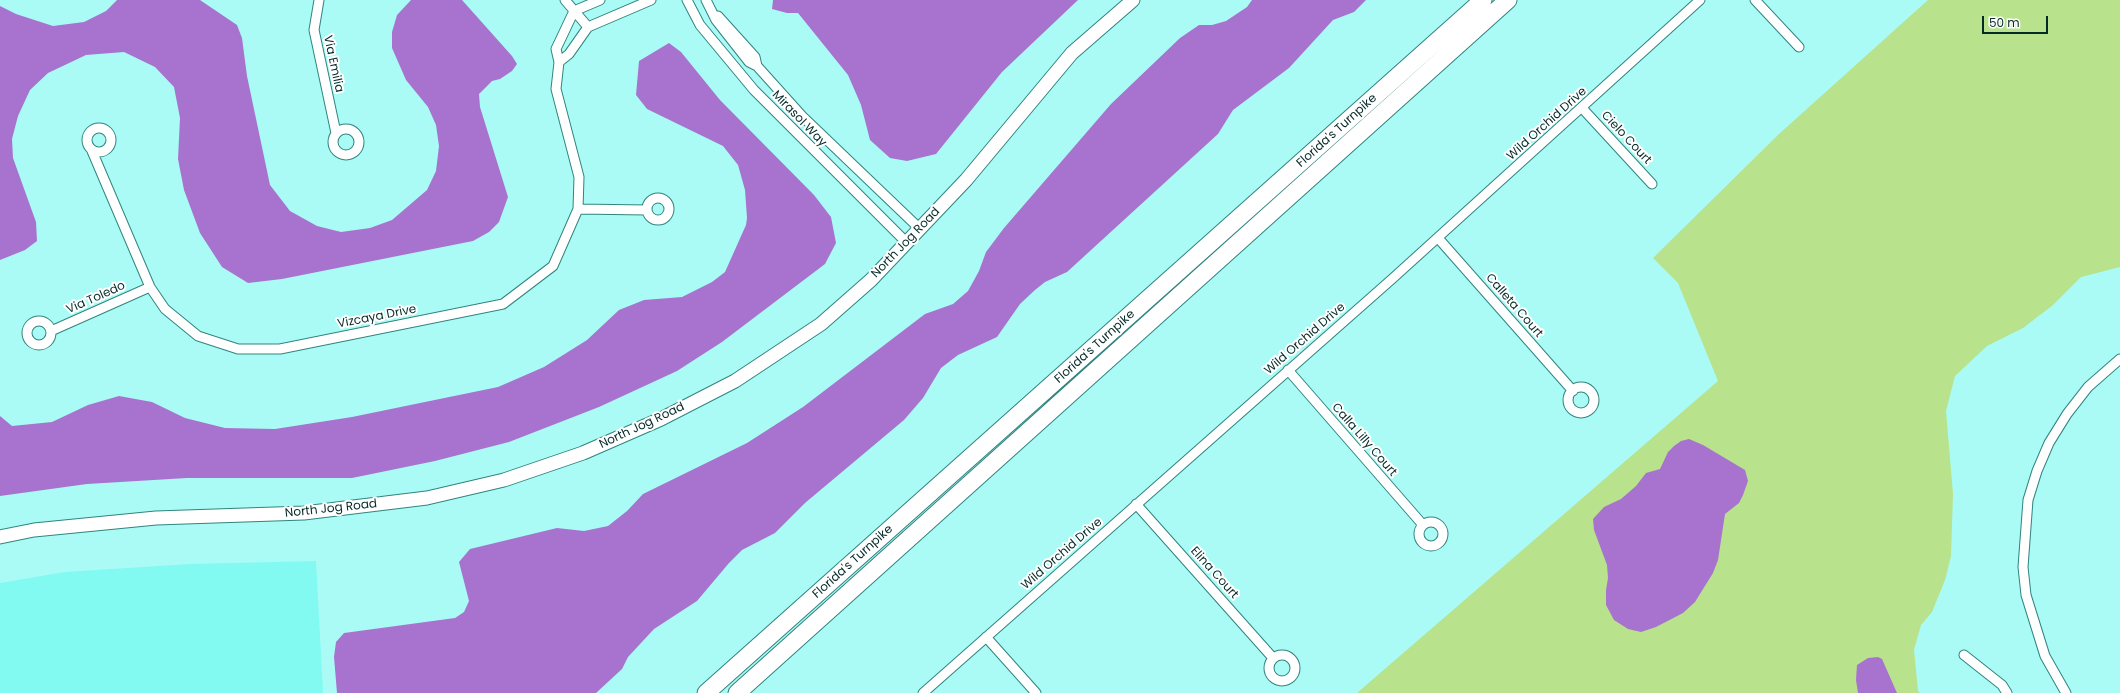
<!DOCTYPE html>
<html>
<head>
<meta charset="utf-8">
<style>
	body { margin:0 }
	#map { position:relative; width:2120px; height:693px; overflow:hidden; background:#aafbf5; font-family:Poppins,sans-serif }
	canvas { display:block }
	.scale { position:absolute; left:1982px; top:16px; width:66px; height:18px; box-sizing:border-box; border:2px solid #062a28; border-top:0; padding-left:5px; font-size:12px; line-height:14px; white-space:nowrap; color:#062a28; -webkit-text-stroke:3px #fff; paint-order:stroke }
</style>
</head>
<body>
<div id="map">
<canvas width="2120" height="693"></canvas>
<div class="scale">50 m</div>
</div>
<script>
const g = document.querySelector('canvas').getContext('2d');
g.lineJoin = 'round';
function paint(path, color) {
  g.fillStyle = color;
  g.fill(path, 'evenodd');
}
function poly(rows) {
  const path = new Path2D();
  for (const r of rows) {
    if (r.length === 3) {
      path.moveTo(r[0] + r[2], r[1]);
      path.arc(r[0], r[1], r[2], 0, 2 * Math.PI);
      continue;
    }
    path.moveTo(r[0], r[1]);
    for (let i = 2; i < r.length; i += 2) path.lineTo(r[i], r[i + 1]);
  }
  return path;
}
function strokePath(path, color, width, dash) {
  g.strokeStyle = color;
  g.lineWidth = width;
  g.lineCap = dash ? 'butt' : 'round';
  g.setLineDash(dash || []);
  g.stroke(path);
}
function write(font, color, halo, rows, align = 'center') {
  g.font = font + ' Poppins,sans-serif';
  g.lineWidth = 4;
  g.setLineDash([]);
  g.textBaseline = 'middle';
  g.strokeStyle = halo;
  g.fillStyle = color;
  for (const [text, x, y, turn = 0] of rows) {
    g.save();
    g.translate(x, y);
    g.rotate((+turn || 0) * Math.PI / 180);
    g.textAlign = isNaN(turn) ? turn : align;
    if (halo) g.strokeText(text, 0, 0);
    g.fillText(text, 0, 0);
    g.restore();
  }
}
paint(poly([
	[316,561,323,693,0,693,0,583,65,572,190,564]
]), '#82faf2');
paint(poly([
	[1928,0,2120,0,2120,267,2081,277,2053,305,2023,328,1987,346,1955,376,1946,411,1953,494,1951,556,1945,580,1932,612,1921,625,1914,650,1918,691,1920,693,1357,693,1718,381,1678,283,1653,258,1779,134]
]), '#b8e28b');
paint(poly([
	[117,0,200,0,237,25,242,38,247,76,270,185,290,211,317,226,341,232,370,228,392,220,427,190,436,171,439,146,436,125,428,107,406,80,392,48,392,32,397,15,411,0,462,0,512,56,517,64,512,71,500,79,492,81,479,94,480,107,508,197,499,222,489,232,473,241,282,279,248,283,222,267,200,233,184,190,178,159,180,118,174,87,155,67,124,52,86,55,48,73,30,90,18,116,12,139,13,158,36,222,37,241,25,250,0,260,0,6,16,14,53,26,84,22,106,11],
	[773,0,1078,0,1002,72,936,154,907,161,890,158,870,140,861,105,848,75,798,13,787,13,772,9],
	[1252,0,1366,0,1354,12,1333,20,1289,68,1233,110,1218,134,1067,272,1045,282,1035,290,1020,304,997,337,958,355,941,368,923,398,904,420,805,503,775,533,742,550,729,563,697,601,654,629,628,657,622,669,596,693,337,693,334,657,336,642,344,633,455,618,464,612,469,601,459,562,470,549,557,528,584,531,608,526,627,511,643,494,747,443,803,407,925,314,953,304,968,291,979,271,986,252,1004,228,1111,104,1180,38,1199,25,1212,25,1226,21,1247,7],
	[669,43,681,52,720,100,814,195,831,217,836,243,825,264,722,342,677,371,599,407,509,442,435,461,352,478,187,478,87,484,0,496,0,416,12,426,52,422,88,405,119,396,152,402,185,418,225,428,275,429,352,417,498,387,544,367,587,340,619,310,644,300,682,297,712,282,725,272,746,225,747,218,745,190,738,165,723,146,647,109,636,95,639,61],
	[1689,439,1703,445,1745,470,1748,481,1743,495,1739,503,1725,514,1718,560,1713,573,1695,602,1683,613,1656,627,1641,632,1628,629,1614,620,1606,605,1606,590,1608,578,1607,565,1594,530,1593,519,1604,507,1621,499,1636,486,1646,473,1660,469,1668,452,1674,446,1681,441],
	[1878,657,1882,659,1897,693,1858,693,1856,680,1857,665,1868,658]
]), '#a873cf');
const street = poly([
	[319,0,314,30,336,133],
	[565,0,588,27],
	[687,0,700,25,754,90,907,243],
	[706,0,716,20,749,62,757,66,802,116,920,229],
	[1755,0,1799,47],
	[718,16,755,57,757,66],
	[588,27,651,0],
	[559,62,569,54,588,27],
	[1582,108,1652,184],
	[99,140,12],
	[346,142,13],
	[92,151,150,287,165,309,198,336,238,349,280,349,503,304,553,266,578,209,579,177,556,89,559,62,556,49,574,11,600,0],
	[658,209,11],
	[578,209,647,210],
	[1438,238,1573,391],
	[39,333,12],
	[51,331,150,287],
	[1288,370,1423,525],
	[1581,400,13],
	[1136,504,1273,658],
	[1431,534,12],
	[986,637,1036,693],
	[1964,655,2002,685,2007,693],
	[1282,668,13],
	[923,693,1392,279,1700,0],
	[2066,693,2045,656,2026,595,2023,567,2028,500,2037,471,2049,443,2067,414,2088,387,2120,359]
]);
const secondary = poly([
	[0,537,34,530,156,518,304,513,427,498,504,480,583,453,661,419,735,381,821,324,871,280,966,180,1072,53,1133,0]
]);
const highway = poly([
	[706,693,1483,0],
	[737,693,1508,0]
]);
strokePath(street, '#31847f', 11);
strokePath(secondary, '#31847f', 15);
strokePath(highway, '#31847f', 19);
strokePath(street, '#fff', 9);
strokePath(secondary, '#fff', 13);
strokePath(highway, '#fff', 17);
write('12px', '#062a28', '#fff', [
	["Via Emilia",333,64,78],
	["Mirasol Way",799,119,46],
	["Wild Orchid Drive",1547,124,-42],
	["Florida's Turnpike",1337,131,-42],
	["Cielo Court",1626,138,47],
	["North Jog Road",906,243,-46],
	["Via Toledo",96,298,-24],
	["Calleta Court",1514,306,49],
	["Vizcaya Drive",377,317,-11],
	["Wild Orchid Drive",1305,339,-41],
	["Florida's Turnpike",1095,347,-42],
	["North Jog Road",642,426,-25],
	["Calla Lilly Court",1364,440,49],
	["North Jog Road",331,509,-6],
	["Wild Orchid Drive",1062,554,-41],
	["Florida's Turnpike",853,562,-42],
	["Elina Court",1214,573,48]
]);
</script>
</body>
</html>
